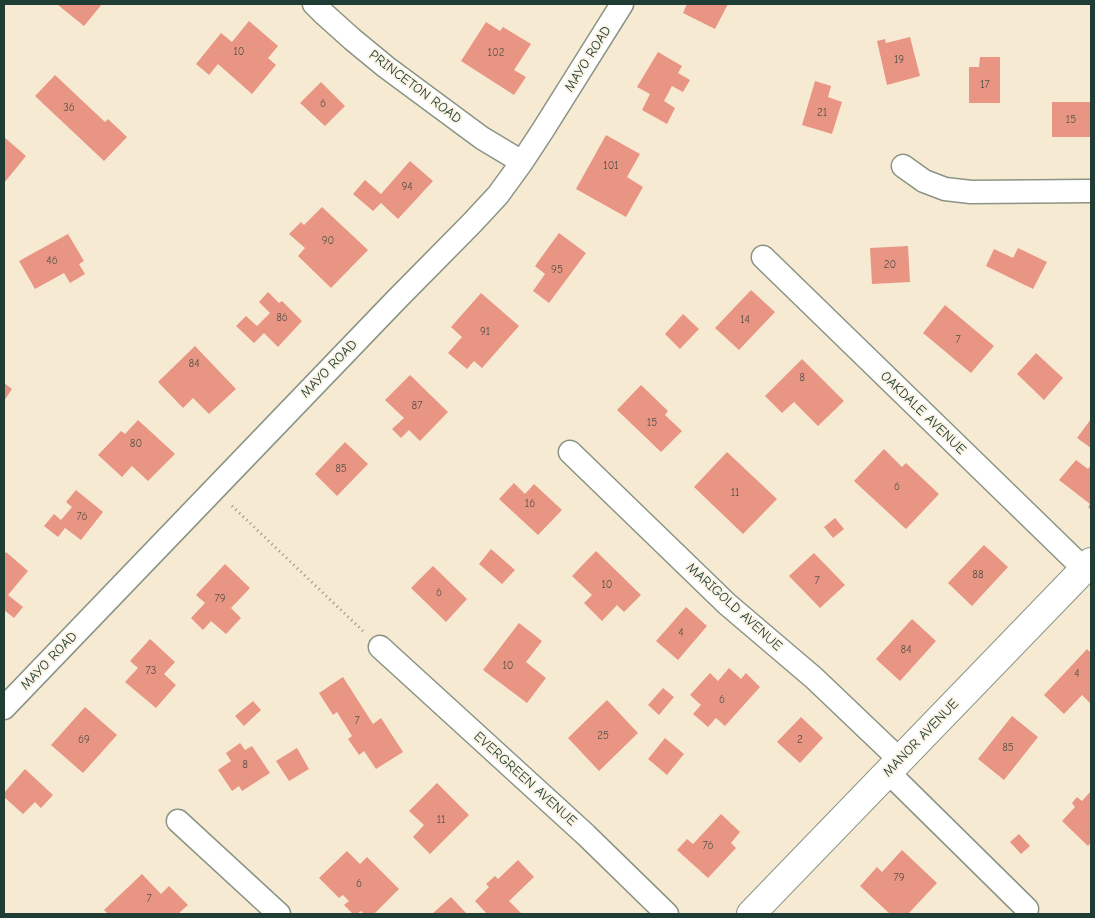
<!DOCTYPE html>
<html>
<head>
<meta charset="utf-8">
<style>
	body { margin:0 }
	#map { position:relative; width:1095px; height:918px; overflow:hidden; background:#f7ead3; font-family:"Comic Neue",sans-serif }
	canvas { display:block }
	.frame { position:absolute; inset:0; border:5px solid #1f3d34; pointer-events:none }
</style>
</head>
<body>
<div id="map">
<canvas width="1095" height="918"></canvas>
<div class="frame"></div>
</div>
<script>
const g = document.querySelector('canvas').getContext('2d');
g.lineJoin = 'round';
function paint(path, color) {
  g.fillStyle = color;
  g.fill(path, 'evenodd');
}
function poly(rows) {
  const path = new Path2D();
  for (const r of rows) {
    path.moveTo(r[0], r[1]);
    for (let i = 2; i < r.length; i += 2) path.lineTo(r[i], r[i + 1]);
  }
  return path;
}
function strokePath(path, color, width, dash) {
  g.strokeStyle = color;
  g.lineWidth = width;
  g.lineCap = dash ? 'butt' : 'round';
  g.setLineDash(dash || []);
  g.stroke(path);
}
function write(font, color, halo, rows, align = 'center') {
  g.font = font + ' "Comic Neue",sans-serif';
  g.lineWidth = 4;
  g.setLineDash([]);
  g.textBaseline = 'middle';
  g.strokeStyle = halo;
  g.fillStyle = color;
  for (const [text, x, y, turn = 0] of rows) {
    g.save();
    g.translate(x, y);
    g.rotate((+turn || 0) * Math.PI / 180);
    g.textAlign = isNaN(turn) ? turn : align;
    if (halo) g.strokeText(text, 0, 0);
    g.fillText(text, 0, 0);
    g.restore();
  }
}
paint(poly([
	[59,4,102,4,84,26,58,5],
	[687,4,728,4,715,29,683,13],
	[249,21,278,46,268,58,276,65,252,94,218,64,209,75,196,64,221,33,232,42],
	[486,22,500,31,503,27,531,44,514,70,526,77,514,95,461,61],
	[910,37,920,76,887,85,877,41,885,39,886,43],
	[658,52,682,66,678,73,690,80,683,92,672,86,664,101,675,108,667,124,642,110,650,94,637,87],
	[980,57,1000,57,1000,103,969,103,969,67,979,67],
	[55,75,105,122,108,119,127,137,104,161,35,96],
	[815,81,831,86,828,97,842,102,832,134,802,125],
	[321,82,345,106,325,126,300,103],
	[1052,102,1090,102,1090,137,1052,137],
	[606,135,640,154,627,177,643,187,626,217,576,189],
	[4,137,26,156,4,183],
	[410,161,433,181,398,219,381,203,373,211,353,194,365,180,381,194],
	[322,207,368,250,331,288,298,256,305,248,289,234,301,222,304,225],
	[559,233,586,253,549,303,533,291,545,274,535,266],
	[68,234,84,261,79,264,85,274,70,283,64,273,35,289,19,261],
	[908,246,910,282,872,284,870,248],
	[1018,248,1047,262,1033,289,986,266,994,249,1013,258],
	[751,290,775,312,739,350,715,328],
	[268,292,279,303,282,301,302,321,278,347,264,333,254,343,236,326,246,316,257,326,270,313,259,302],
	[481,293,519,326,482,368,474,361,467,369,448,353,462,337,451,327],
	[945,305,994,346,971,373,923,333],
	[683,314,699,329,680,349,665,334],
	[195,346,236,389,209,414,193,398,183,408,158,382],
	[1036,353,1063,378,1044,400,1017,374],
	[802,359,844,401,818,426,794,402,782,413,765,396],
	[410,375,448,412,420,441,409,430,401,438,392,429,404,418,385,400],
	[4,383,12,389,4,401],
	[641,385,668,411,665,415,682,431,661,452,617,410],
	[1091,419,1091,448,1077,438],
	[138,420,175,454,148,481,132,466,122,477,98,455,121,431,125,434],
	[345,442,368,464,337,496,315,474],
	[884,449,902,467,906,463,939,494,906,529,854,481],
	[727,452,777,499,743,534,694,487],
	[1076,460,1088,469,1091,465,1091,510,1088,507,1090,504,1059,480],
	[514,483,525,494,534,484,562,510,538,535,499,499],
	[76,490,103,512,81,540,65,528,58,537,44,526,54,514,61,520,72,507,66,502],
	[835,518,844,529,833,538,824,527],
	[984,545,1008,567,972,606,948,583],
	[491,549,515,570,502,584,479,564],
	[596,551,641,595,624,612,617,605,602,621,584,603,592,595,572,576],
	[6,552,28,571,8,595,23,607,14,618,4,610,4,555],
	[814,553,845,585,820,608,789,576],
	[225,564,250,588,231,608,241,618,226,634,211,621,203,630,191,618,205,603,196,595],
	[433,566,467,599,446,622,411,588],
	[686,607,707,626,678,660,656,641],
	[912,619,936,641,900,681,876,659],
	[519,623,542,641,526,662,546,678,527,703,483,670],
	[150,639,175,662,164,674,176,685,156,708,125,682,138,668,130,661],
	[1087,649,1091,653,1091,704,1082,695,1064,714,1044,695],
	[729,668,741,679,746,673,760,687,725,726,716,718,708,727,693,714,701,705,690,695,710,673,718,681],
	[343,677,373,724,381,718,403,752,376,769,364,751,359,755,348,739,352,736,337,712,333,715,319,693],
	[663,688,674,697,659,715,648,705],
	[607,700,638,733,599,771,568,738],
	[253,701,261,710,244,726,235,716],
	[85,707,117,735,83,773,51,745],
	[1012,716,1038,737,1004,780,978,759],
	[801,717,823,738,800,763,777,742],
	[665,738,684,754,667,775,648,759],
	[240,743,245,750,252,746,270,773,242,791,239,786,232,791,218,770,231,761,226,753],
	[297,748,309,769,289,781,276,761],
	[25,769,53,795,41,808,35,802,23,814,4,797,4,793],
	[437,783,469,815,430,854,413,837,424,825,409,811],
	[1091,791,1091,842,1088,846,1062,821,1075,807,1072,803,1077,797,1082,801],
	[721,814,740,832,731,843,736,848,708,878,677,850,687,839,693,844],
	[1019,834,1030,846,1021,854,1010,842],
	[902,850,937,883,908,914,890,914,860,886,877,867,882,872],
	[347,851,360,864,367,857,399,889,374,914,364,914,361,911,357,914,353,914,344,905,349,901,343,895,339,898,319,878],
	[518,860,534,877,509,901,522,914,487,914,475,901,489,887,486,884,495,876,498,879],
	[142,874,161,894,169,886,188,905,178,914,108,914,104,910],
	[451,897,466,913,464,914,432,914]
]), '#e99584');
const minor = poly([
	[314,4,322,12,352,39,386,67,482,138,522,162],
	[903,166,924,181,945,189,971,192,1091,191],
	[763,257,1084,569],
	[570,452,727,604,814,678,900,760],
	[380,647,586,835,667,914],
	[4,708,397,299,472,223,498,195,522,162,543,130,622,4],
	[888,772,1027,909],
	[178,821,279,914]
]);
const tertiary = poly([
	[751,914,1091,562]
]);
strokePath(minor, '#8b9484', 25);
strokePath(tertiary, '#8b9484', 30);
strokePath(poly([
	[232,506,363,631]
]), '#8b9484', 3, [1, 4]);
strokePath(minor, '#fff', 22);
strokePath(tertiary, '#fff', 28);
write('11px', '#525348', null, [
	["10",239,52],
	["102",496,53],
	["19",899,60],
	["17",985,85],
	["6",323,104],
	["36",69,108],
	["21",822,113],
	["15",1071,120],
	["101",611,166],
	["94",407,187],
	["90",328,241],
	["46",52,261],
	["20",890,265],
	["95",557,270],
	["86",282,318],
	["14",745,320],
	["91",485,332],
	["7",958,340],
	["84",194,364],
	["8",802,378],
	["87",417,406],
	["15",652,423],
	["80",136,444],
	["85",341,469],
	["6",897,487],
	["11",735,493],
	["16",530,504],
	["76",82,517],
	["88",978,575],
	["7",817,581],
	["10",607,585],
	["6",439,593],
	["79",220,599],
	["4",681,633],
	["84",906,650],
	["10",508,666],
	["73",151,671],
	["4",1077,674],
	["6",722,700],
	["7",357,721],
	["25",603,736],
	["69",84,740],
	["2",800,740],
	["85",1008,748],
	["8",245,765],
	["11",441,820],
	["76",708,846],
	["79",899,878],
	["6",359,884],
	["7",149,899]
]);
write('14px', '#1f3d34', '#fcf5e5', [
	["MAYO ROAD",588,59,-58],
	["PRINCETON ROAD",415,87,37],
	["MAYO ROAD",329,369,-46],
	["OAKDALE AVENUE",923,413,44],
	["MARIGOLD AVENUE",734,607,42],
	["MAYO ROAD",49,661,-46],
	["MANOR AVENUE",921,738,-46],
	["EVERGREEN AVENUE",525,779,42]
]);
</script>
</body>
</html>
